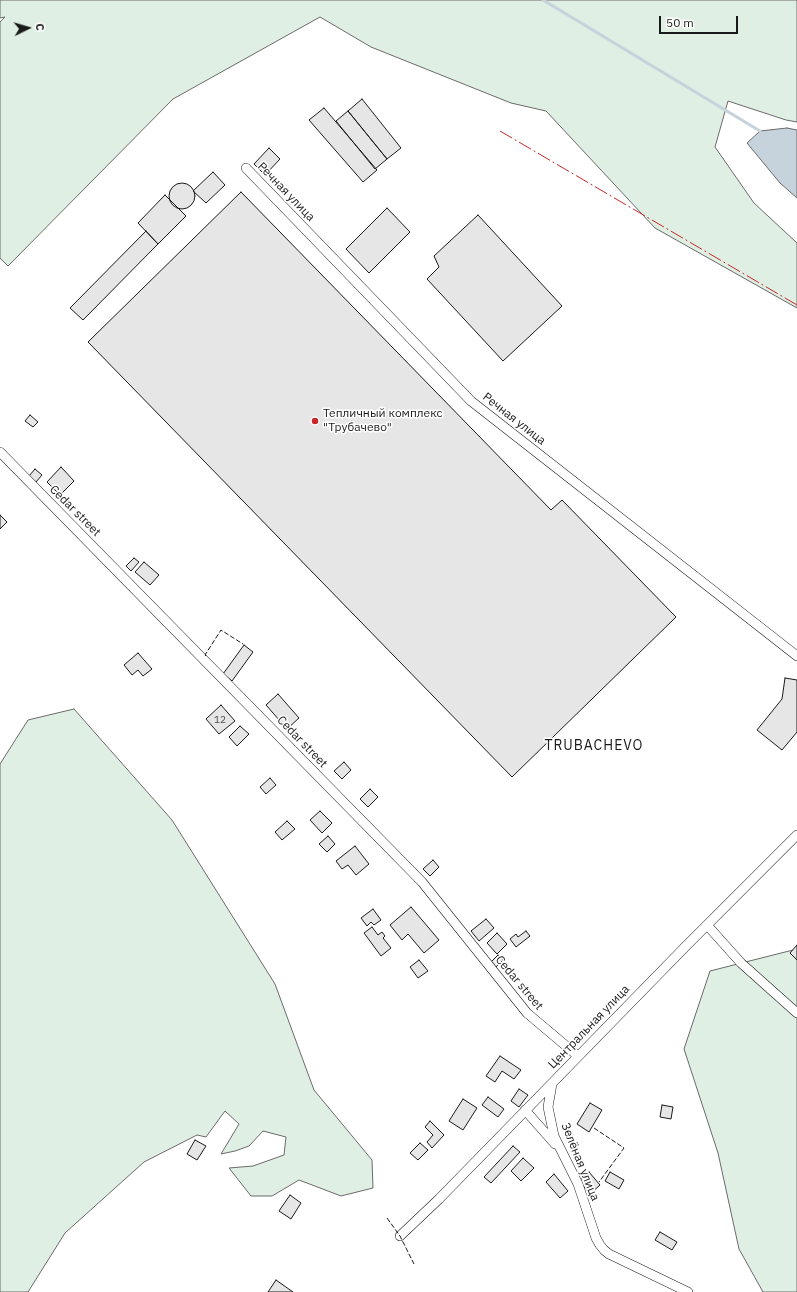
<!DOCTYPE html>
<html>
<head>
<meta charset="utf-8">
<style>
	body { margin:0 }
	#map { position:relative; width:797px; height:1292px; overflow:hidden; background:#fff; font-family:"IBM Plex Sans",sans-serif }
	canvas { display:block }
	.north { position:absolute; left:8px; top:8px; width:40px; height:40px; -webkit-text-stroke:3px #fff; paint-order:stroke; rotate:85deg; font-size:11px; font-weight:700; line-height:16px; text-align:center; color:#1a1a1a }
	.north::after { content:''; display:block; margin:auto; width:14px; height:18px; background:#1a1a1a; clip-path:polygon(50% 0,100% 100%,50% 72%,0 100%) }
	.scale { position:absolute; left:659px; top:16px; width:79px; height:18px; box-sizing:border-box; border:2px solid #1a1a1a; border-top:0; padding-left:5px; font-size:12px; line-height:14px; white-space:nowrap; color:#1a1a1a; -webkit-text-stroke:3px #fff; paint-order:stroke }
</style>
</head>
<body>
<div id="map">
<canvas width="797" height="1292"></canvas>
<div class="north">С</div>
<div class="scale">50 m</div>
</div>
<script>
const g = document.querySelector('canvas').getContext('2d');
g.lineJoin = 'round';
function paint(path, color) {
  g.fillStyle = color;
  g.fill(path, 'evenodd');
}
function poly(rows) {
  const path = new Path2D();
  for (const r of rows) {
    if (r.length === 3) {
      path.moveTo(r[0] + r[2], r[1]);
      path.arc(r[0], r[1], r[2], 0, 2 * Math.PI);
      continue;
    }
    path.moveTo(r[0], r[1]);
    for (let i = 2; i < r.length; i += 2) path.lineTo(r[i], r[i + 1]);
  }
  return path;
}
function strokePath(path, color, width, dash) {
  g.strokeStyle = color;
  g.lineWidth = width;
  g.lineCap = dash ? 'butt' : 'round';
  g.setLineDash(dash || []);
  g.stroke(path);
}
function write(font, color, halo, rows, align = 'center') {
  g.font = font + ' "IBM Plex Sans",sans-serif';
  g.lineWidth = 3;
  g.setLineDash([]);
  g.textBaseline = 'middle';
  g.strokeStyle = halo;
  g.fillStyle = color;
  for (const [text, x, y, turn = 0] of rows) {
    g.save();
    g.translate(x, y);
    g.rotate((+turn || 0) * Math.PI / 180);
    g.textAlign = isNaN(turn) ? turn : align;
    if (halo) g.strokeText(text, 0, 0);
    g.fillText(text, 0, 0);
    g.restore();
  }
}
const green = poly([
	[0,0,797,0,797,122,786,120,728,101,715,147,754,203,797,243,797,308,655,228,546,111,511,103,371,47,320,17,173,99,8,266,0,258,0,22,5,17,0,18,0,0],
	[74,709,172,820,275,984,314,1090,372,1160,373,1188,341,1196,299,1180,272,1196,251,1196,229,1168,253,1166,284,1155,286,1137,263,1131,249,1146,235,1151,221,1154,239,1124,225,1111,206,1137,197,1135,144,1162,65,1233,28,1292,0,1292,0,764,28,720,74,709],
	[797,949,797,1292,763,1292,739,1249,718,1153,684,1049,710,971,797,949]
]);
paint(green, '#e0efe3');
strokePath(green, '#6a6a6a', 1);
const water = poly([
	[787,128,797,130,797,198,780,183,747,143,760,131,787,128]
]);
paint(water, '#c6d2dc');
strokePath(water, '#6a6a6a', 1);
strokePath(poly([
	[543,0,760,131]
]), '#c6d2dc', 3);
const building = poly([
	[362,99,401,148,387,159,348,111,362,99],
	[324,108,377,170,363,182,309,120,324,108],
	[348,111,387,159,375,169,336,121,348,111],
	[269,148,280,159,265,175,254,164,269,148],
	[213,172,225,185,206,203,193,191,213,172],
	[182,196,13],
	[241,192,551,510,562,500,676,617,512,777,88,342,241,192],
	[165,195,186,216,158,244,138,223,165,195],
	[387,208,410,232,369,273,346,249,387,208],
	[478,215,562,306,503,361,427,279,439,267,434,256,478,215],
	[146,231,158,244,83,320,70,308,146,231],
	[30,415,38,422,33,427,25,421,30,415],
	[61,467,74,481,60,495,47,482,61,467],
	[35,469,42,475,36,482,29,476,35,469],
	[0,515,7,522,0,529,0,515],
	[134,558,139,562,131,571,126,566,134,558],
	[144,562,159,575,150,585,135,572,144,562],
	[244,645,253,652,232,681,223,674,244,645],
	[138,653,152,669,143,676,138,670,132,675,124,665,138,653],
	[785,678,797,680,797,732,782,750,757,730,782,699,785,678],
	[278,694,299,718,287,729,266,705,278,694],
	[221,705,235,721,219,734,206,719,221,705],
	[240,726,249,734,237,746,229,737,240,726],
	[344,762,351,770,342,779,334,771,344,762],
	[270,778,276,785,266,794,260,787,270,778],
	[370,789,378,797,368,807,360,799,370,789],
	[320,811,332,823,322,833,310,820,320,811],
	[287,821,295,829,282,840,275,832,287,821],
	[328,836,335,844,327,852,319,844,328,836],
	[355,846,369,864,356,875,348,865,342,869,336,861,355,846],
	[433,860,439,867,430,876,423,869,433,860],
	[411,907,439,940,424,953,408,934,402,940,390,925,411,907],
	[373,909,381,920,374,925,371,922,367,926,361,918,373,909],
	[486,919,494,928,479,941,471,931,486,919],
	[372,927,378,935,382,932,385,936,383,938,391,948,381,956,364,933,372,927],
	[526,931,530,936,516,947,510,939,516,934,518,937,526,931],
	[497,933,507,944,497,954,487,943,497,933],
	[797,945,797,960,790,953,797,945],
	[498,955,503,960,494,969,489,964,498,955],
	[419,960,428,971,418,978,410,967,419,960],
	[500,1056,521,1070,514,1079,502,1071,495,1082,486,1076,500,1056],
	[519,1089,528,1095,519,1107,511,1101,519,1089],
	[488,1097,504,1109,498,1117,482,1105,488,1097],
	[463,1099,477,1108,463,1130,449,1121,463,1099],
	[590,1103,602,1110,589,1132,577,1124,590,1103],
	[662,1105,673,1107,671,1119,660,1117,662,1105],
	[430,1121,444,1135,432,1148,427,1142,433,1135,425,1127,430,1121],
	[195,1140,206,1146,197,1160,187,1154,195,1140],
	[420,1143,428,1150,418,1160,410,1153,420,1143],
	[513,1146,520,1152,491,1183,484,1177,513,1146],
	[523,1158,534,1168,521,1181,511,1171,523,1158],
	[589,1172,600,1185,590,1194,579,1181,589,1172],
	[610,1172,624,1180,619,1189,605,1181,610,1172],
	[554,1174,568,1191,560,1198,546,1182,554,1174],
	[290,1195,301,1203,291,1219,279,1211,290,1195],
	[660,1232,677,1242,672,1250,655,1240,660,1232],
	[276,1280,293,1292,268,1292,276,1280]
]);
paint(building, '#e6e6e6');
strokePath(building, '#1a1a1a', 1);
const minor = poly([
	[246,168,471,401,797,656],
	[0,452,422,882,527,1013,578,1056],
	[707,925,741,963,797,1013],
	[552,1084,548,1107,554,1136,578,1184,596,1238,600,1245,604,1250,609,1254,688,1292],
	[525,1110,555,1144],
	[400,1236,439,1199,686,946,797,835]
]);
strokePath(minor, '#1a1a1a', 10);
strokePath(minor, '#fff', 9);
strokePath(poly([
	[206,656,205,655,221,630,243,644],
	[594,1128,624,1148,599,1182],
	[387,1218,400,1236,414,1264]
]), '#1a1a1a', 1, [5, 2]);
strokePath(poly([
	[500,131,797,305]
]), '#c62828', 1, [14, 3, 2, 3]);
for (const [x, y, r, color] of [
	[315,421,4,"#c62828"]
]) {
  const dot = new Path2D();
  dot.arc(x, y, r, 0, 2 * Math.PI);
  g.fillStyle = color;
  g.fill(dot);
  strokePath(dot, '#fff', 1.5);
}
write('10px', '#4d4d4d', null, [
	["12",220,720]
]);
write('12px', '#1a1a1a', '#fff', [
	["Речная улица",286,192,46],
	["Речная улица",514,419,38],
	["Cedar street",75,511,45],
	["Cedar street",302,742,46],
	["Cedar street",519,983,50],
	["Центральная улица",589,1027,-46],
	["Зелёная улица",580,1162,68]
]);
write('12px', '#1a1a1a', '#fff', [
	["Тепличный комплекс",323,414],
	["\"Трубачево\"",323,428]
], 'left');
g.letterSpacing = '1px';
write('14px', '#1a1a1a', '#fff', [
	["TRUBACHEVO",594,746]
]);
g.letterSpacing = '0px';
</script>
</body>
</html>
